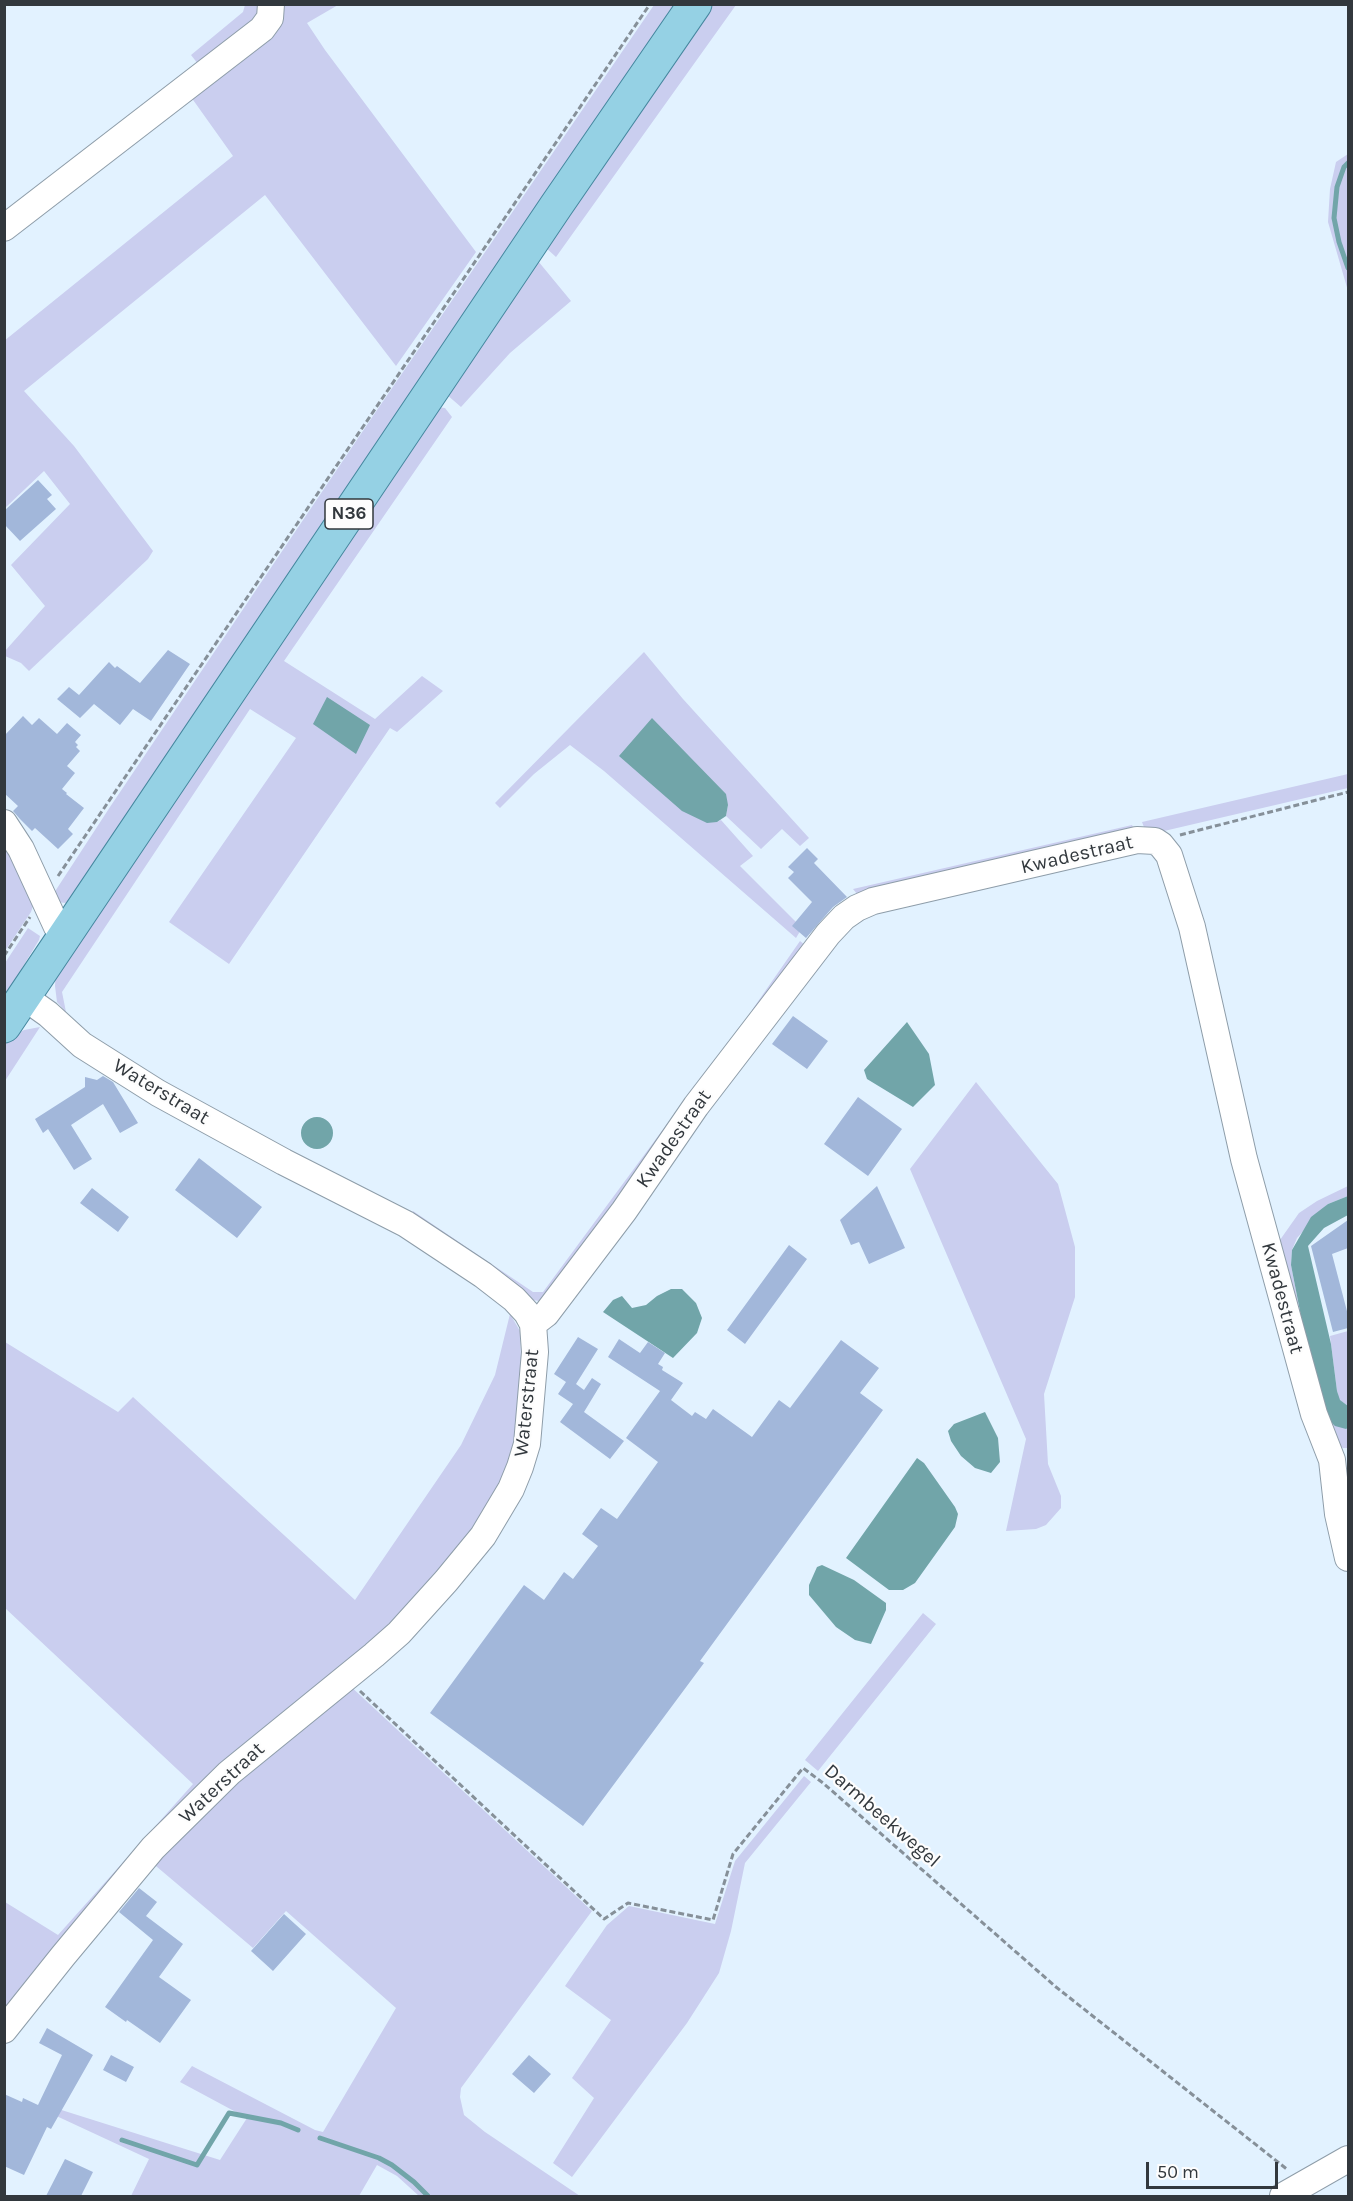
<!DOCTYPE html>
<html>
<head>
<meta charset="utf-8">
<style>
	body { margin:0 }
	#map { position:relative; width:1353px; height:2201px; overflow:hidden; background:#e2f2ff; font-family:Karla,sans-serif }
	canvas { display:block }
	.frame { position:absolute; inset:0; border:6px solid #32383d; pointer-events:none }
	.scale { position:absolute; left:1146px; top:2162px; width:132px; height:27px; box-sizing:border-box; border:3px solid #32383d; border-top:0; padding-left:8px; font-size:18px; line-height:21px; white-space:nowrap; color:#32383d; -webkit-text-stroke:4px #fdfdfd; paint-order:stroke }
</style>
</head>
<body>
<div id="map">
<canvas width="1353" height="2201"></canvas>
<div class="frame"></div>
<div class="scale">50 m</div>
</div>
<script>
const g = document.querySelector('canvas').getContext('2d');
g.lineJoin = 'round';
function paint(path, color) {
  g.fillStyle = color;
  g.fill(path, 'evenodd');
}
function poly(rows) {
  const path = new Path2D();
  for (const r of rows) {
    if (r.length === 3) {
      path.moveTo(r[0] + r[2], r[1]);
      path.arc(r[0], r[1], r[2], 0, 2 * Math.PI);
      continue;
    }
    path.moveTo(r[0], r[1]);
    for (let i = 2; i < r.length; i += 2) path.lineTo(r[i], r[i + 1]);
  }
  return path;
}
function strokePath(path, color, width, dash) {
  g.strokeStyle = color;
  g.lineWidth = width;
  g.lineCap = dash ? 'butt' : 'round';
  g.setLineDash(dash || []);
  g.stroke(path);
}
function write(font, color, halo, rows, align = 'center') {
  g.font = font + ' Karla,sans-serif';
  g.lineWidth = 4.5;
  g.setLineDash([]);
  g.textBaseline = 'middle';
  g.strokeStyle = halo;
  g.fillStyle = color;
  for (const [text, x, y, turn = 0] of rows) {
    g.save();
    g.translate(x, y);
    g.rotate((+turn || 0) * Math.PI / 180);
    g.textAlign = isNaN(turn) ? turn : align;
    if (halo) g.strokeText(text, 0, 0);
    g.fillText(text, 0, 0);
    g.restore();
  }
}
paint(poly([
	[245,5,259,5,259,9,253,20,198,64,191,55,243,12],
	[274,5,338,5,307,23,325,50,476,252,396,366,265,195,24,391,74,446,153,551,148,559,29,671,21,663,5,656,5,651,45,606,11,565,70,504,44,471,5,508,4,341,233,156,191,97],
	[654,5,678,5,74,902,66,903,56,902,52,896,110,807,375,413],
	[711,5,736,5,556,257,545,247],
	[1348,154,1347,202,1348,291,1328,222,1330,189,1336,162],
	[538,261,571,301,510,353,461,407,446,394],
	[436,407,445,408,452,417,284,661,375,719,422,676,443,691,397,732,390,728,229,964,169,922,296,738,250,709,62,992,66,1012,57,1002,55,986,56,970],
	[644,652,683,699,809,838,800,846,782,829,761,849,726,816,728,805,717,822,721,820,753,856,740,866,802,928,796,938,604,771,570,745,534,774,500,808,495,803],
	[1348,774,1348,788,1147,835,1142,822],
	[1132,825,1138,836,862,900,853,889],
	[4,835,36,897,31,912,5,951],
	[28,928,40,936,39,940,10,988,14,995,5,1010,5,963],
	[800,941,810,949,760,1010,752,1010],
	[40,1027,5,1081,5,1045,8,1039,24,1030],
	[715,1059,719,1067,547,1296,539,1301,527,1299,410,1215,413,1211,533,1292,543,1292],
	[976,1082,1058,1184,1075,1247,1075,1297,1044,1394,1048,1464,1061,1496,1061,1508,1046,1525,1036,1529,1006,1531,1026,1439,910,1169],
	[1348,1186,1348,1196,1328,1204,1297,1238,1292,1250,1291,1265,1305,1337,1346,1429,1348,1428,1348,1448,1343,1448,1334,1442,1275,1247,1299,1213,1317,1201],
	[510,1314,520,1331,521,1362,519,1415,508,1470,490,1510,390,1635,213,1782,5,2021,5,1902,58,1935,193,1784,5,1608,5,1342,118,1412,133,1397,355,1600,461,1445,495,1375],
	[1348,1331,1348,1406,1339,1400,1337,1391,1330,1336],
	[923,1613,936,1624,818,1771,805,1760],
	[347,1683,592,1911,461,2088,460,2097,464,2115,485,2132,580,2196,419,2196,397,2176,377,2165,359,2196,131,2196,149,2159,50,2113,52,2107,220,2160,247,2118,180,2082,192,2066,315,2130,323,2132,396,2008,286,1911,253,1948,150,1861],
	[804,1776,811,1782,745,1863,731,1931,719,1973,687,2023,572,2177,553,2163,594,2098,572,2078,611,2020,565,1986,607,1925,629,1906,715,1924,735,1861]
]), '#caceef');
paint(poly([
	[327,697,370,725,356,754,313,724],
	[652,718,726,794,728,805,726,816,717,822,707,823,682,811,619,756],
	[907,1022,929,1054,935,1085,913,1107,867,1079,864,1070],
	[317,1133,16],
	[1348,1196,1348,1215,1324,1228,1308,1246,1331,1344,1337,1391,1340,1400,1348,1406,1348,1428,1346,1429,1335,1426,1326,1417,1305,1337,1291,1265,1292,1250,1311,1217,1328,1204],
	[671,1289,682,1289,696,1303,702,1318,697,1333,673,1358,603,1312,613,1300,622,1296,632,1308,646,1305,657,1296],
	[985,1412,998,1438,1000,1462,991,1473,975,1468,961,1456,951,1441,948,1431,954,1424],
	[917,1458,924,1463,955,1507,958,1514,955,1527,915,1583,903,1590,889,1590,846,1558],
	[822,1565,854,1580,886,1603,886,1610,871,1644,855,1640,836,1627,809,1595,809,1585,817,1567]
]), '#71a5a9');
strokePath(poly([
	[1348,163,1344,167,1337,187,1334,218,1339,242,1348,268],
	[320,2138,379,2158,392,2165,414,2182,428,2196],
	[122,2140,197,2165,229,2113,281,2123,298,2130]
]), '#71a5a9', 5);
paint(poly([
	[38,480,52,495,47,499,56,509,20,541,4,524,4,511],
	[168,650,190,664,151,721,133,709,120,725,94,704,80,718,57,699,69,687,79,695,109,662,115,668,117,666,140,683],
	[23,716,32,725,39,718,57,734,67,723,81,735,75,742,78,745,76,747,80,751,67,766,75,773,62,789,67,793,66,794,84,808,68,829,73,834,58,849,35,828,32,831,20,819,13,811,18,806,4,793,4,736],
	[807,848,818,859,814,863,847,897,833,907,806,938,792,926,812,902,788,878,794,872,788,867],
	[793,1016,828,1041,807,1069,772,1044],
	[103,1076,113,1082,138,1123,120,1133,103,1104,71,1125,92,1159,74,1170,48,1129,43,1133,35,1119,85,1087,85,1077,97,1080],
	[858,1097,902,1129,868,1176,824,1144],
	[199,1158,262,1207,237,1238,175,1190],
	[877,1186,905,1248,869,1264,859,1242,851,1245,840,1220],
	[92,1188,129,1217,118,1232,80,1203],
	[1348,1220,1348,1248,1332,1254,1348,1315,1348,1328,1333,1332,1311,1246],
	[789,1245,807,1259,745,1344,727,1330],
	[578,1337,598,1349,576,1384,584,1390,592,1378,601,1384,584,1412,624,1441,610,1459,560,1422,573,1404,558,1394,566,1382,554,1374],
	[619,1339,640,1353,648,1342,665,1353,658,1364,663,1367,662,1370,683,1383,671,1400,692,1416,695,1412,706,1419,713,1409,752,1437,779,1400,790,1408,841,1340,879,1368,860,1393,883,1410,700,1661,704,1663,583,1826,430,1713,524,1585,544,1600,564,1572,573,1579,598,1546,582,1534,601,1508,617,1519,658,1462,626,1438,660,1391,608,1357],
	[139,1888,157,1902,146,1916,183,1944,159,1977,191,2000,160,2043,127,2020,126,2022,105,2007,153,1940,119,1912],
	[284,1914,306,1934,273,1971,251,1951],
	[47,2028,93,2055,51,2129,47,2127,24,2175,4,2166,4,2094,22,2102,23,2098,38,2105,62,2055,39,2043],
	[111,2055,134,2067,126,2082,103,2070],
	[529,2055,551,2074,534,2093,512,2074],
	[65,2159,93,2172,81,2196,46,2196]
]), '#a2b7da');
const minor = poly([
	[4,228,262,29,270,18,271,4],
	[4,823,21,849,57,927,66,933],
	[533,1324,546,1314,624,1211,696,1106,828,934,844,917,857,908,873,901,1137,840,1155,841,1161,845,1169,855,1192,927,1244,1159,1314,1414,1332,1460,1338,1514,1348,1558],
	[4,2030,63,1956,153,1848,229,1773,374,1655,399,1633,446,1581,483,1536,511,1489,520,1467,527,1444,535,1352,533,1324,527,1313,514,1299,483,1275,406,1224,284,1162,158,1093,82,1045,48,1014,24,997],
	[1283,2196,1348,2159]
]);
const major = poly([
	[4,1026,556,206,695,4]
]);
strokePath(minor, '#8e9da9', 28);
strokePath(major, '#45879e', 35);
strokePath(poly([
	[1180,835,1348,792],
	[58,876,650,4],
	[4,956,30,917],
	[360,1691,604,1919,628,1903,713,1920,733,1854,803,1768,823,1783,1056,1987,1288,2170]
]), '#869099', 3, [6, 3]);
strokePath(minor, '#fff', 26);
strokePath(major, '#95d1e4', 33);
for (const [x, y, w] of [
	[349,514,48]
]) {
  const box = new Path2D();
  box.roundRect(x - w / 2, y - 15, w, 30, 4.5);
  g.fillStyle = '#fdfdfd';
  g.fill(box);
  strokePath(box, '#32383d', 1.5);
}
write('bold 18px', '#32383d', null, [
	["N36",349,514]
]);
write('20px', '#32383d', '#fdfdfd', [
	["Kwadestraat",1077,855,-13],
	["Waterstraat",161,1092,31],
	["Kwadestraat",674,1139,-55],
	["Kwadestraat",1282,1298,75],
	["Waterstraat",527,1403,-84],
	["Waterstraat",222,1783,-43],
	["Darmbeekwegel",882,1816,41]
]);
</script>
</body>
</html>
